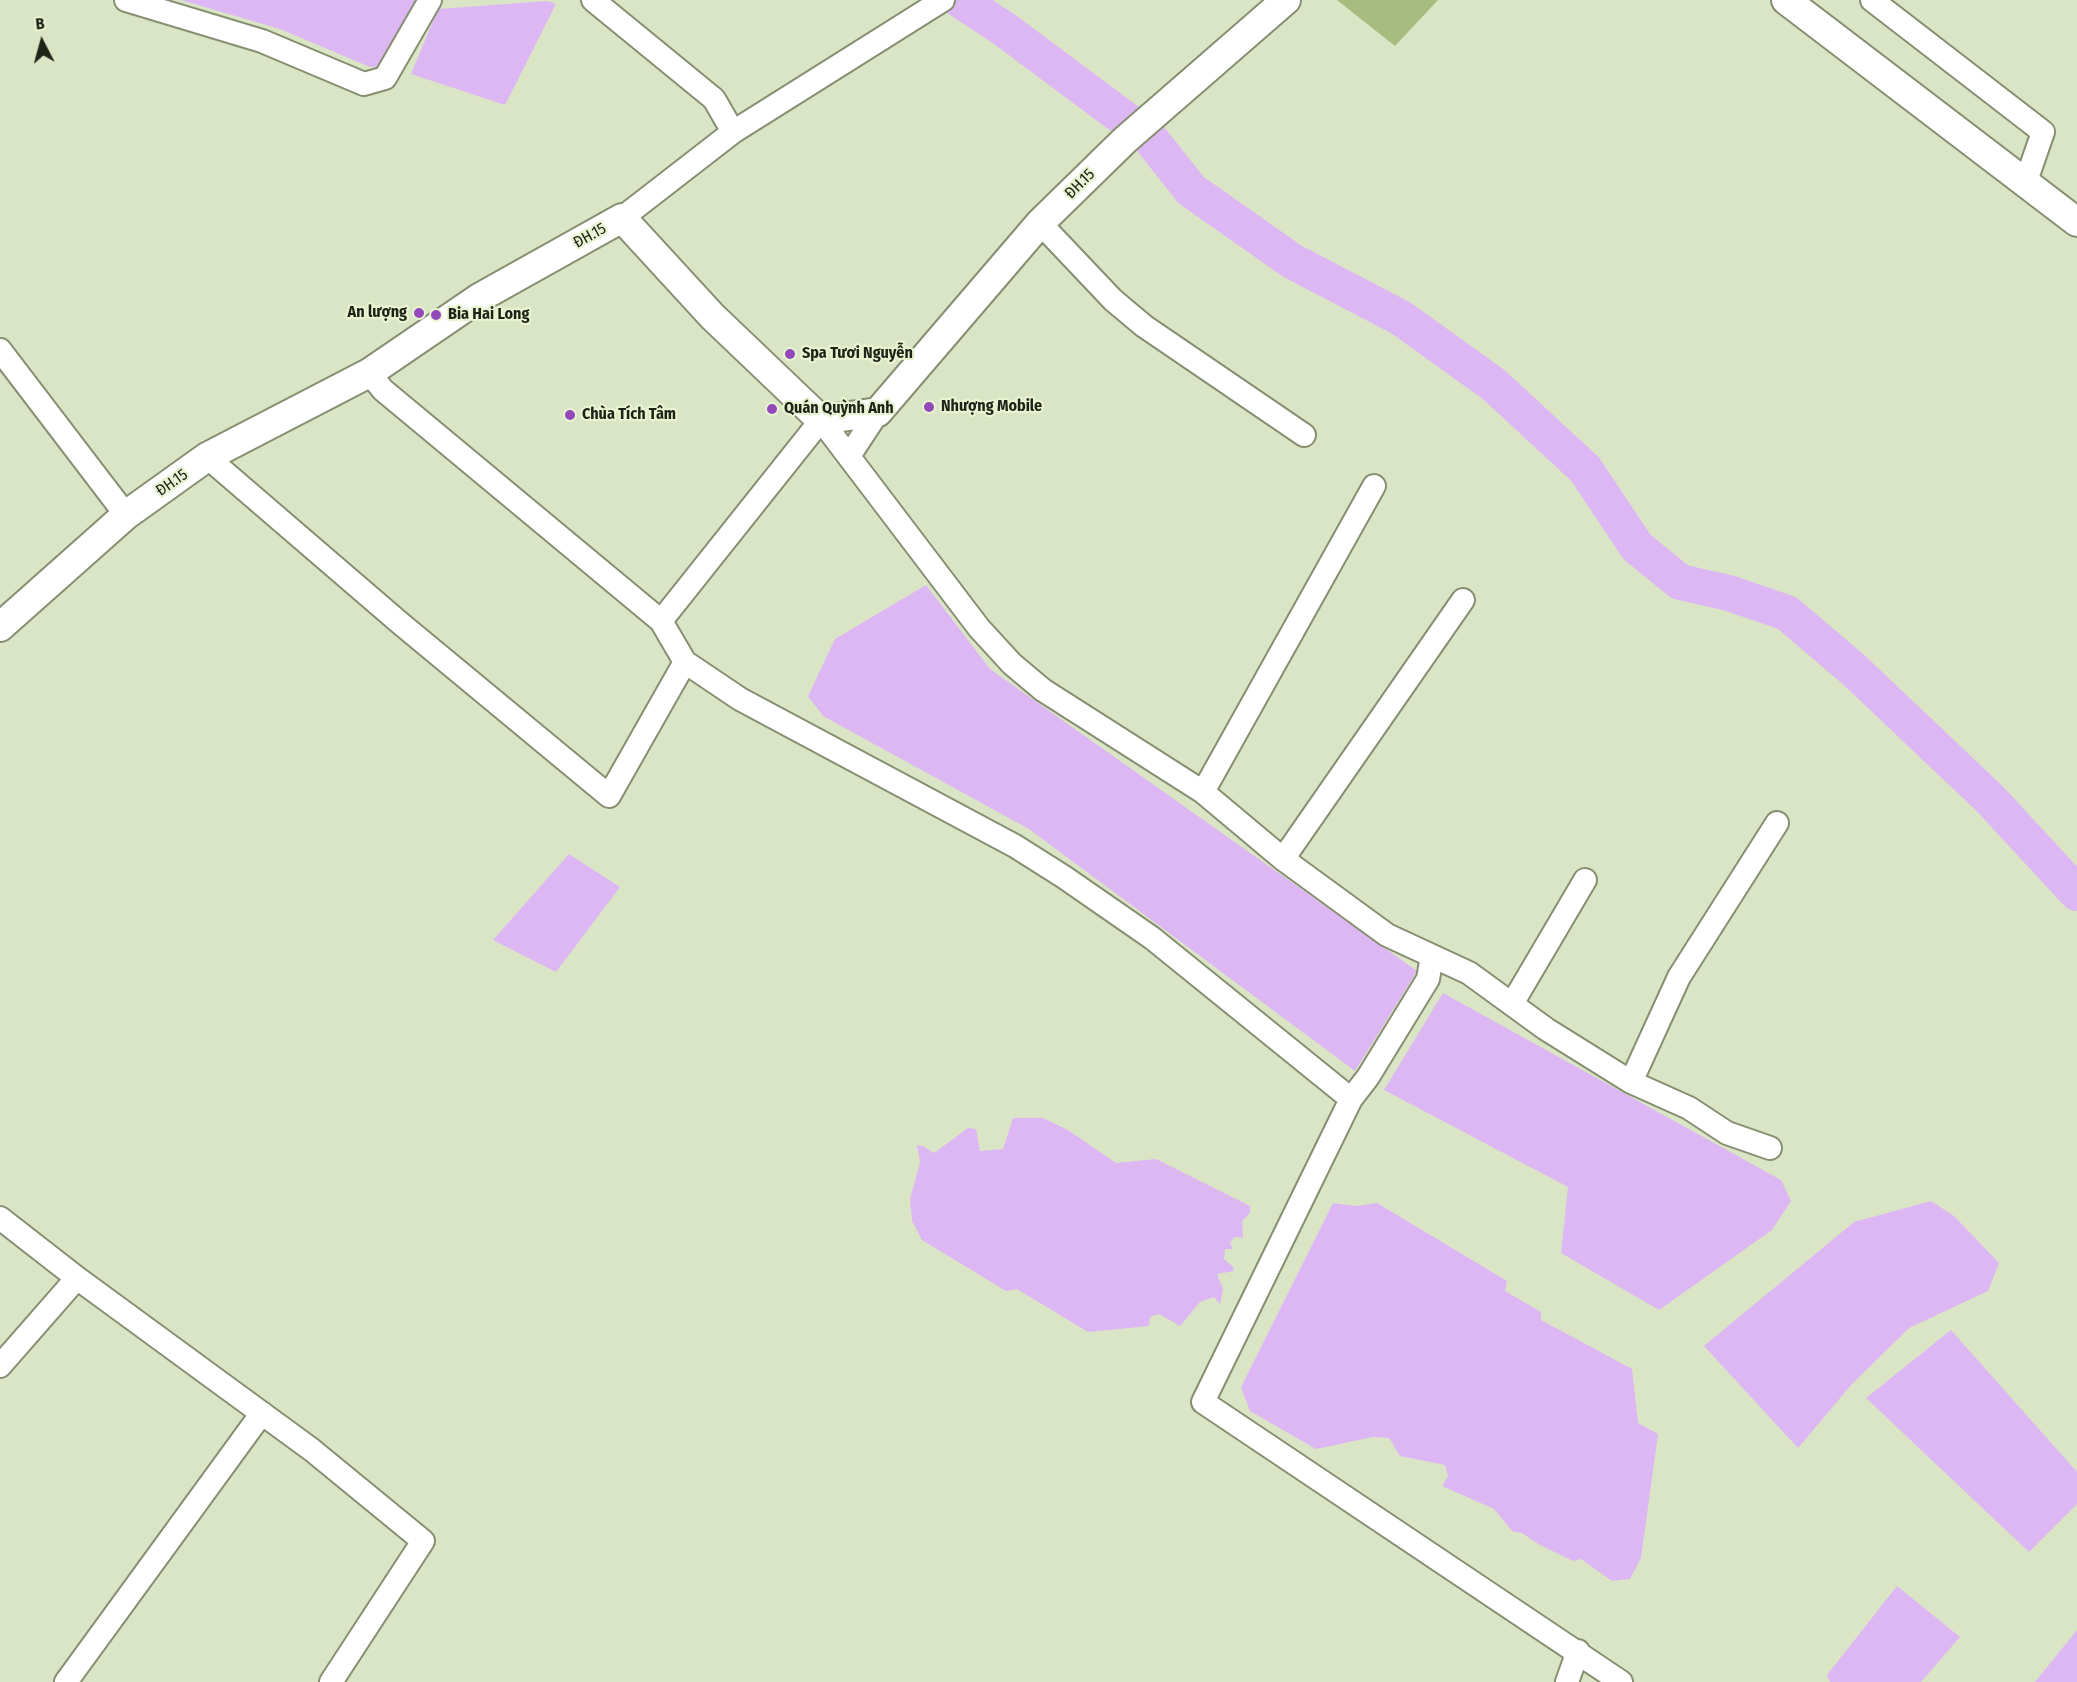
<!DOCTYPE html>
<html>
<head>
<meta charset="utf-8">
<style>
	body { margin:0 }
	#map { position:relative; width:2077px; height:1682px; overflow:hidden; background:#dae5c5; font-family:"Fira Sans Condensed",sans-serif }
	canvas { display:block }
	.north { position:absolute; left:12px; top:12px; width:60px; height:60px; -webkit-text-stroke:4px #e8f3d2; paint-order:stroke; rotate:354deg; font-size:16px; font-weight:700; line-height:24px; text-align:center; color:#1f2317 }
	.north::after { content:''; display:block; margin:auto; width:21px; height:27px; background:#1f2317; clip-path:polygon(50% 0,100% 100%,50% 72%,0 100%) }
</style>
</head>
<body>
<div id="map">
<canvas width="2077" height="1682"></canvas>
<div class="north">B</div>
</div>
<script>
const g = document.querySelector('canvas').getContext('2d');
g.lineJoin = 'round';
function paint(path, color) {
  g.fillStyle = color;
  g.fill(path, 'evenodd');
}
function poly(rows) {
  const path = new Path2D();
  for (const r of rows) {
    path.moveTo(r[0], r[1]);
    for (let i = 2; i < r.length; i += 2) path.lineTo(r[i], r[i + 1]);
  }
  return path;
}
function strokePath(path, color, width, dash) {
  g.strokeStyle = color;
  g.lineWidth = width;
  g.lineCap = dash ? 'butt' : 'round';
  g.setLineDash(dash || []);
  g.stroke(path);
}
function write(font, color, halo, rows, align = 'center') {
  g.font = font + ' "Fira Sans Condensed",sans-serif';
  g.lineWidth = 4.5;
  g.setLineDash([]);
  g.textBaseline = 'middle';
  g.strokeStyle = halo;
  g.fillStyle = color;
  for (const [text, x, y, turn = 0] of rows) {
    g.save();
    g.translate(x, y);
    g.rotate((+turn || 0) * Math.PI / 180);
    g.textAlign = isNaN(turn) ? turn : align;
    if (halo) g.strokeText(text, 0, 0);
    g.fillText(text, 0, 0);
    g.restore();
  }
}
paint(poly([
	[1337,0,1438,0,1395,46]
]), '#a9bc80');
paint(poly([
	[181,0,415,0,417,1,384,66,370,67,280,29],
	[547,1,556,4,505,105,411,74,438,9],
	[926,585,990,669,1417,971,1355,1071,1029,829,823,716,808,696,835,639],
	[569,854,620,887,556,972,493,940],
	[1443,993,1781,1180,1791,1201,1772,1230,1659,1310,1561,1253,1568,1187,1384,1090],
	[1013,1118,1043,1118,1068,1130,1116,1163,1156,1159,1250,1206,1250,1213,1242,1221,1243,1238,1234,1237,1230,1243,1233,1249,1225,1249,1224,1259,1233,1267,1234,1271,1217,1274,1223,1289,1220,1304,1214,1297,1200,1302,1180,1326,1159,1314,1150,1317,1149,1326,1088,1332,1017,1289,1006,1291,922,1240,912,1221,910,1199,920,1162,917,1145,923,1146,934,1153,968,1128,976,1129,980,1151,1003,1149],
	[1931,1201,1954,1216,1999,1263,1988,1291,1909,1328,1852,1384,1798,1448,1704,1346,1854,1222],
	[1333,1203,1356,1206,1377,1203,1507,1281,1505,1291,1541,1312,1541,1320,1632,1369,1638,1423,1658,1434,1641,1558,1630,1579,1612,1581,1581,1559,1573,1561,1540,1545,1522,1533,1512,1531,1494,1509,1442,1486,1448,1476,1445,1465,1400,1456,1389,1438,1373,1437,1316,1449,1250,1411,1241,1387],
	[1951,1330,2077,1472,2077,1504,2029,1552,1866,1398],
	[1897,1586,1960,1637,1921,1682,1830,1682,1827,1675],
	[2077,1630,2077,1682,2035,1682]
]), '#ddb7f4');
strokePath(poly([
	[960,0,1004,29,1149,137,1191,190,1292,261,1401,318,1493,384,1585,469,1637,547,1680,582,1729,593,1787,613,1854,670,1990,799,2077,893]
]), '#ddb7f4', 36);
const minor = poly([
	[126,0,262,41,364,84,385,78,430,0],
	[593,0,714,99,733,132,622,218],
	[1872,0,2043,132,2025,184],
	[733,132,943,0],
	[1040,223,1113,300,1144,326,1304,435],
	[0,350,126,515],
	[369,373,383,390,661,621,685,662,740,699,1015,846,1064,877,1152,938,1351,1099],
	[849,456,878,412],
	[207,457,400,623,609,796,685,662],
	[661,621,821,420,979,628,1012,664,1043,690,1203,792,1283,859,1387,935,1469,973,1546,1029,1631,1082,1689,1108,1727,1133,1770,1148],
	[1203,792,1374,486],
	[1283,859,1463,600],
	[1432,956,1428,979,1368,1077,1351,1099,1203,1402,1621,1682],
	[1512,1004,1585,880],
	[1631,1082,1679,977,1777,823],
	[0,1218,77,1278,312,1450,423,1541,331,1682],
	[0,1366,77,1278],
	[66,1682,262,1413],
	[1567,1682,1578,1651]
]);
const major = poly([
	[1786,0,2077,222],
	[0,627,126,515,207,457,369,373,479,298,622,218,712,316,821,420,878,412,1040,223,1125,140,1286,0]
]);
strokePath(minor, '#868f72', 26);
strokePath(major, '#868f72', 32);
strokePath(minor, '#fff', 22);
strokePath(major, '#fff', 28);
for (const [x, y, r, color] of [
	[419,313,6,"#9449bb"],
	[436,315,6,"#9449bb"],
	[790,354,6,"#9449bb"],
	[929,407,6,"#9449bb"],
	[772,409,6,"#9449bb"],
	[570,415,6,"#9449bb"]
]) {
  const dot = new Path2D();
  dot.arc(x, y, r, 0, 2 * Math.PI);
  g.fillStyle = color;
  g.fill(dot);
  strokePath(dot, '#e8f3d2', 2);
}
write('16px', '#1f2317', '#e8f3d2', [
	["ĐH.15",1080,184,-45],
	["ĐH.15",590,236,-29],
	["ĐH.15",172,483,-35]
]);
write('bold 16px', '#1f2317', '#e8f3d2', [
	["An lượng",407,313,"right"],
	["Bia Hai Long",448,315],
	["Spa Tươi Nguyễn",802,354],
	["Nhượng Mobile",941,407],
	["Quán Quỳnh Anh",784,409],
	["Chùa Tích Tâm",582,415]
], 'left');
</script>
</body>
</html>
